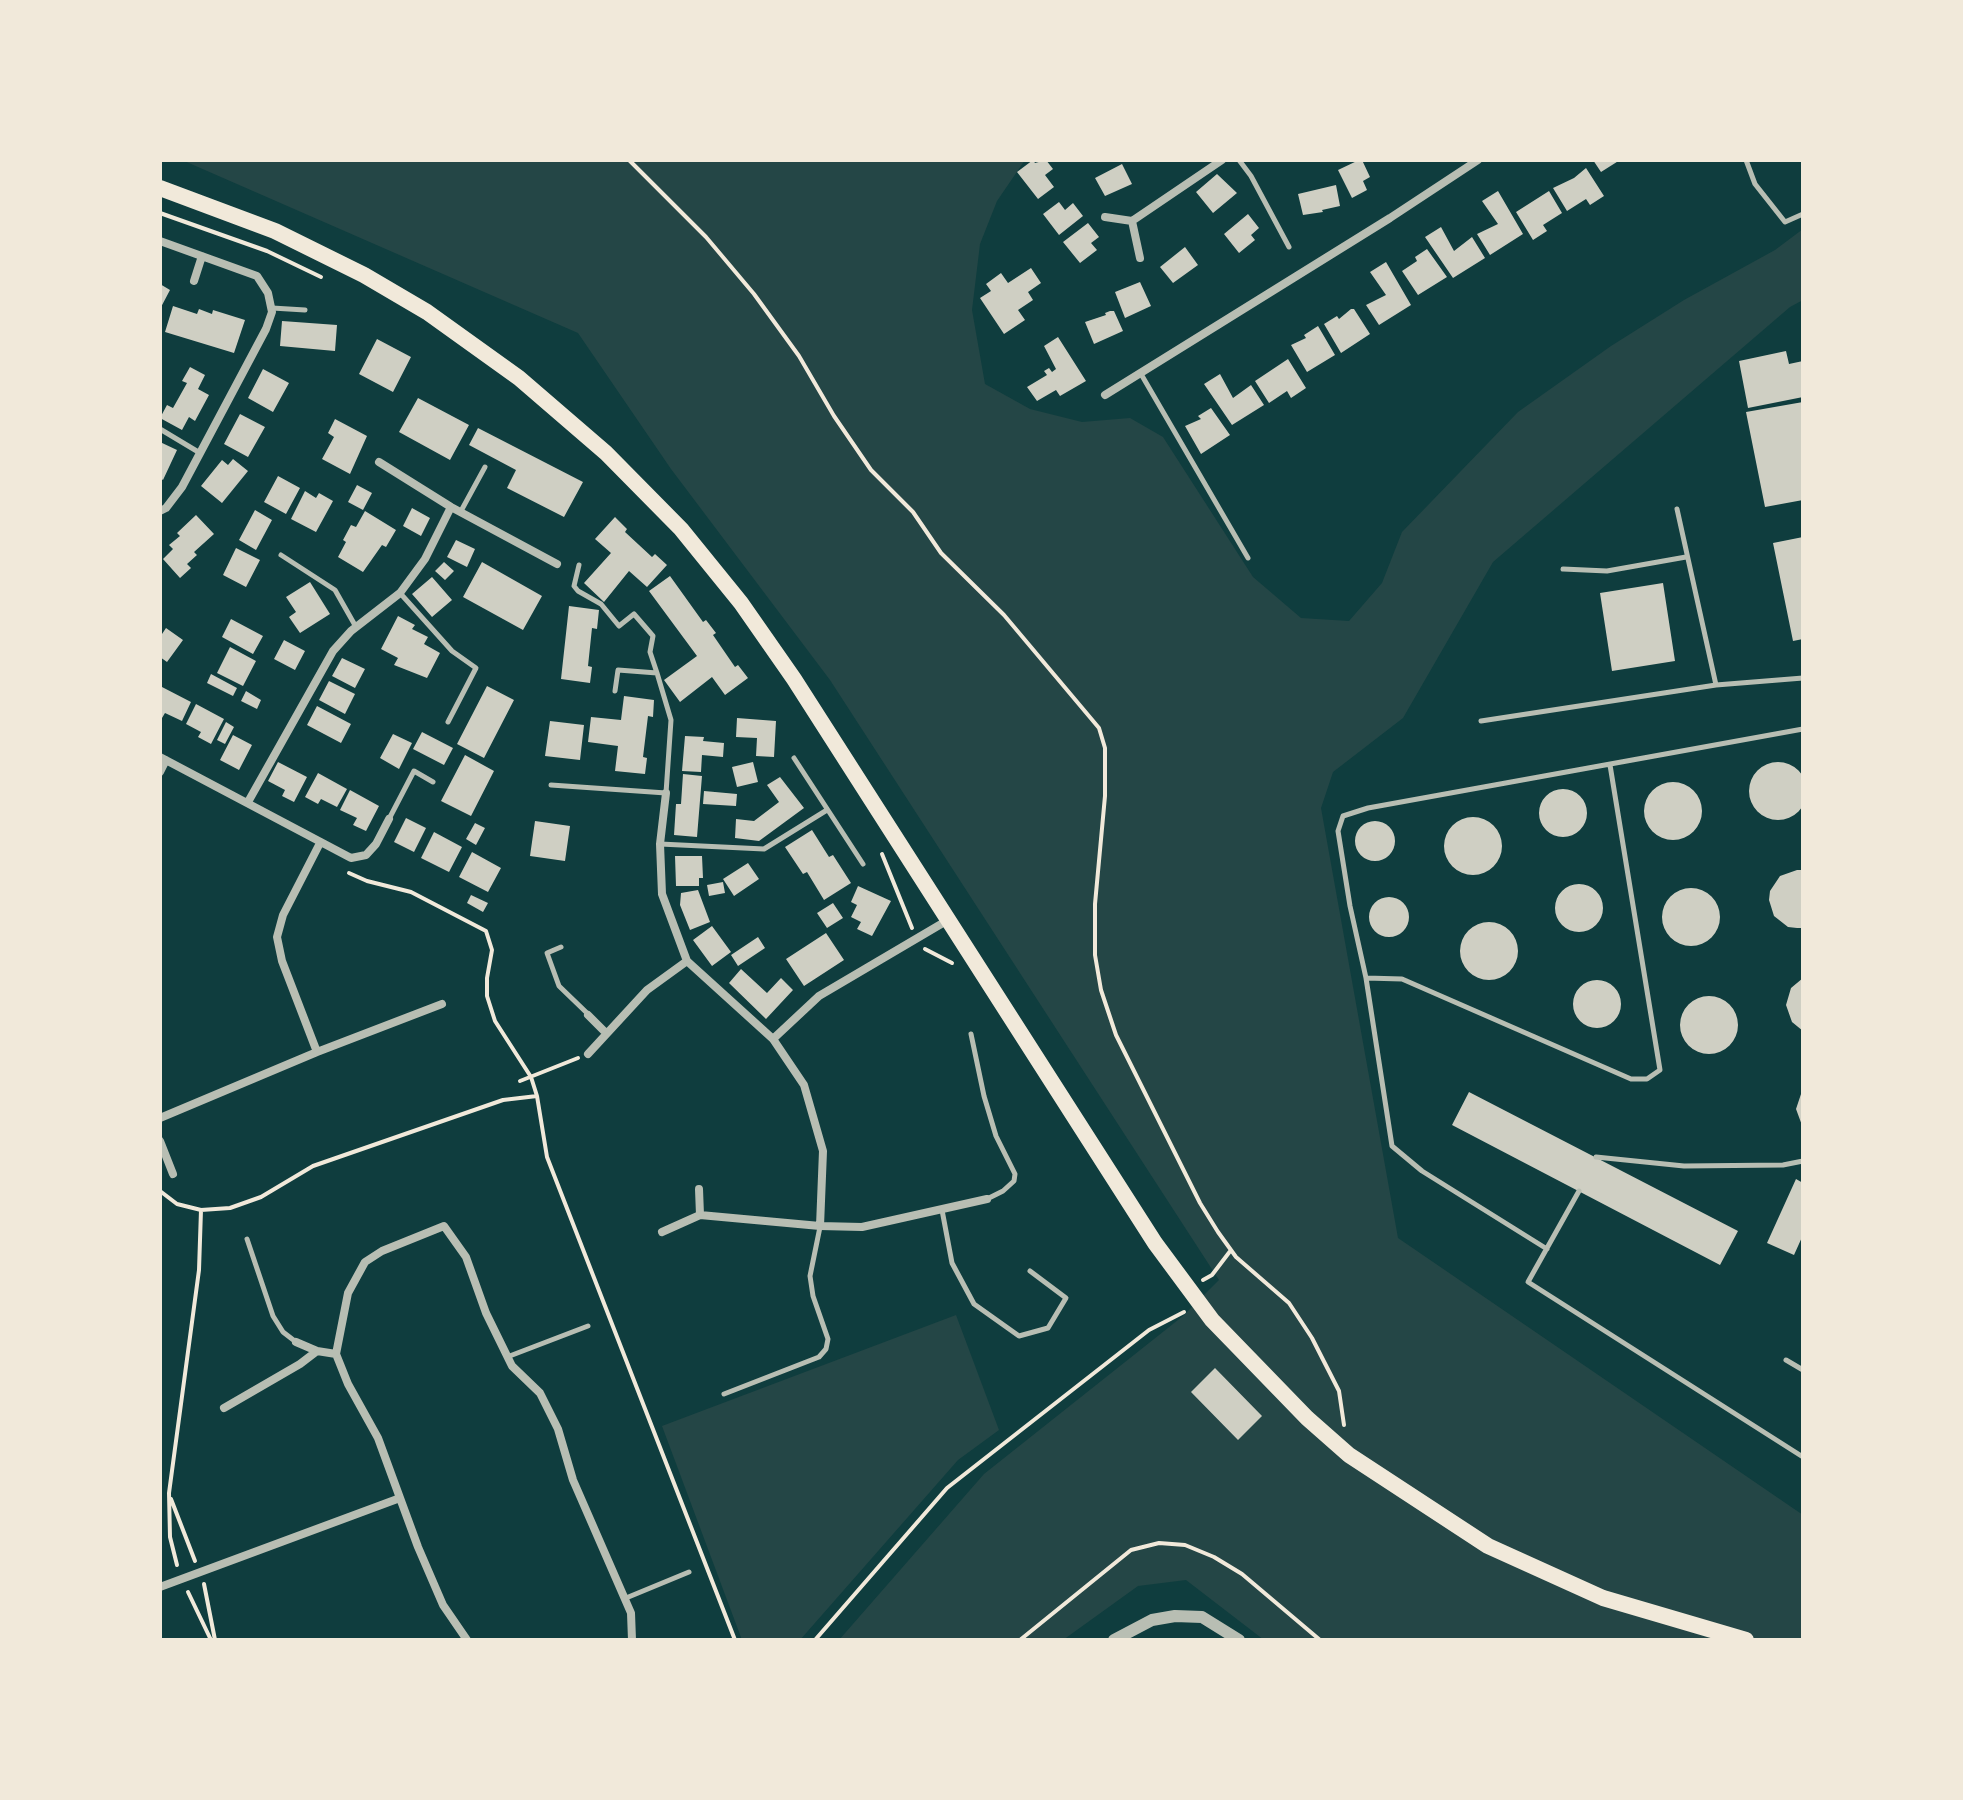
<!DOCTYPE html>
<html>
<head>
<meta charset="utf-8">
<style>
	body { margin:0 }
	#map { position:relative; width:1963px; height:1800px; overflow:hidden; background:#0f3d3e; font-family:Barlow,sans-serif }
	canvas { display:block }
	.frame { position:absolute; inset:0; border:162px solid #f1e9da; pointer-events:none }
</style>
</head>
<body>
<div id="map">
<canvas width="1963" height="1800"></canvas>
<div class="frame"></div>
</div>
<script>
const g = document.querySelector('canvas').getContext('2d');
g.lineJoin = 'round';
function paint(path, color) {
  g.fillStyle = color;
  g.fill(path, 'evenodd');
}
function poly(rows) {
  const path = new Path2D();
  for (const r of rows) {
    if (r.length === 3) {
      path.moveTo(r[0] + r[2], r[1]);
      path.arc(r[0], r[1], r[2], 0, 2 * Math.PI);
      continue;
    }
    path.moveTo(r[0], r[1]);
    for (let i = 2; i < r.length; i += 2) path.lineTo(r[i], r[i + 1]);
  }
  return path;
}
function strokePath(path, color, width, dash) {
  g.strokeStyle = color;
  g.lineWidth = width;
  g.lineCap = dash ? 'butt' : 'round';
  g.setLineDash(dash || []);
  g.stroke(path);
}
paint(poly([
	[182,160,1025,160,997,201,980,244,972,310,985,384,1030,409,1082,422,1130,418,1163,437,1253,577,1301,618,1349,621,1382,583,1402,532,1518,412,1611,346,1684,300,1775,250,1803,229,1803,300,1790,307,1493,562,1403,718,1333,772,1321,808,1398,1238,1803,1515,1803,1640,1264,1640,1186,1580,1138,1586,1063,1640,839,1640,984,1474,1183,1316,1219,1280,830,680,671,469,578,333],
	[956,1315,999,1430,958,1460,800,1640,742,1640,662,1426]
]), '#244646');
paint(poly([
	[1033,160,1035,163,1046,160,1053,169,1045,175,1054,187,1038,199,1017,172],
	[1359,160,1362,160,1370,177,1363,181,1367,190,1352,198,1338,170],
	[1593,160,1620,160,1601,172],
	[1122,164,1132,184,1105,196,1095,178],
	[1586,168,1604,196,1590,205,1586,199,1567,211,1553,188,1574,178],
	[1217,174,1237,193,1213,213,1196,192],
	[1336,185,1340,206,1322,210,1323,212,1303,215,1298,194],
	[1498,191,1523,234,1490,255,1477,234,1498,224,1482,201],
	[1549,191,1562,213,1543,225,1547,231,1533,240,1516,212],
	[1059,202,1065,210,1073,203,1083,216,1059,235,1043,214],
	[1248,214,1259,228,1251,235,1255,240,1239,253,1224,234],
	[1088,223,1099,237,1091,243,1097,250,1080,263,1063,242],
	[1441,227,1454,251,1472,237,1485,258,1453,278,1425,237],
	[1185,247,1198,265,1173,283,1160,267],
	[1427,249,1447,277,1418,295,1402,271,1417,261,1415,257],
	[1386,262,1411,305,1379,325,1366,305,1386,295,1370,272],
	[1031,268,1041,283,1028,292,1033,300,1018,310,1025,320,1004,334,980,298,991,291,986,284,1001,273,1008,283],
	[1140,282,1151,306,1125,318,1115,292],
	[160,284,170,290,160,309],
	[173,306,197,314,199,309,212,314,213,310,245,320,234,353,165,332],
	[1351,309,1354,309,1370,334,1341,353,1324,324,1337,316,1339,319],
	[1110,311,1114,311,1123,331,1094,344,1085,322,1106,315,1105,313],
	[282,321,337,325,335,351,280,346],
	[1318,326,1335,355,1307,372,1291,345,1306,338,1304,335],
	[1058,337,1086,381,1060,396,1056,390,1037,401,1027,387,1047,375,1044,371,1049,368,1052,372,1056,369,1044,346],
	[377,339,411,357,393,392,359,374],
	[1786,351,1789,364,1803,361,1803,397,1748,408,1739,361],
	[1288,359,1306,388,1291,398,1287,391,1269,403,1255,381],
	[190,367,205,375,198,389,209,395,195,421,189,417,182,430,160,418,167,405,173,408,187,383,182,381],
	[263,369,289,383,273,412,248,398],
	[1220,374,1233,398,1251,385,1264,405,1232,425,1204,384],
	[418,398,469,425,450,460,399,432],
	[1803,402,1803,500,1765,507,1746,412],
	[1211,408,1230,435,1201,454,1185,426,1201,419,1198,416],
	[240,414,265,427,248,457,224,444],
	[335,419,367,436,350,474,322,459,334,437,328,433],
	[478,428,583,482,564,517,507,488,516,470,469,445],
	[160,442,177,450,163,480,160,478],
	[233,459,248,471,222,503,201,486,222,460,228,465],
	[278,476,300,488,286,514,264,502],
	[357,485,372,493,363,510,348,502],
	[305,491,316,498,319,493,333,501,316,532,291,519],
	[412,508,430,518,421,536,403,526],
	[255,510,272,520,256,550,239,540],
	[365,511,396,530,386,547,382,545,363,572,338,557,346,542,343,540,351,525,356,527],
	[196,515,214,534,194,552,197,555,187,564,191,568,180,578,163,559,173,549,169,545,180,536,177,533],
	[615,517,627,529,625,532,652,557,655,554,667,565,647,587,629,571,604,602,584,583,611,553,595,539],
	[1803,537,1803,639,1793,641,1773,543],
	[456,540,475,549,467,567,447,557],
	[236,548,260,560,246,587,223,575],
	[444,562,454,571,445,580,435,571],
	[482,562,542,596,523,630,463,597],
	[670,576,703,622,706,620,716,633,713,635,735,667,738,665,748,678,725,695,712,677,680,702,664,680,697,656,649,591],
	[432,577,452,600,432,617,412,594],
	[310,582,330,614,300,633,289,617,296,612,286,597],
	[1663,583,1675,661,1612,671,1600,593],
	[569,606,599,610,597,629,592,628,588,666,592,667,590,683,561,679],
	[398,616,415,625,412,629,428,637,424,644,440,653,427,678,394,665,398,658,381,649],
	[231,619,263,636,253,654,222,637],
	[166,628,183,640,167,662,160,657,160,637],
	[284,640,305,651,295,670,274,659],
	[230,647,256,661,243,686,217,673],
	[342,658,365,669,355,688,332,676],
	[211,674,237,688,233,696,207,683],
	[329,681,355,694,345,714,319,700],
	[487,686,514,700,484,758,457,744],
	[162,687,191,702,182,721,165,713,162,718,160,717],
	[246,691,261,700,257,709,241,701],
	[624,696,654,700,653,717,648,716,643,757,647,758,645,774,615,771,618,746,588,742,591,717,621,720],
	[196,704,224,719,211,744,198,737,201,732,186,724],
	[317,706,351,724,341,743,307,725],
	[737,718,776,721,774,757,756,756,757,738,736,737],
	[550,721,584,725,580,760,545,756],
	[226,722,234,727,225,744,217,740],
	[422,732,453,748,444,765,413,749],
	[393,734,412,743,399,769,380,758],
	[233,735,252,745,239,770,220,760],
	[685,736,704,737,703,741,724,743,723,757,702,755,701,772,682,771],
	[465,755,494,771,471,816,441,801],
	[278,762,307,777,294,802,282,796,285,790,268,781],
	[753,762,758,782,737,787,732,767],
	[1778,791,29],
	[318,773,347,789,337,807,321,799,318,804,305,797],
	[683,774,702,776,697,837,674,835,676,804,681,804],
	[780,777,804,808,759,841,735,838,736,819,754,821,779,802,767,785],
	[1673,811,29],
	[1563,813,24],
	[350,790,379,806,366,831,353,825,357,818,340,810],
	[704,791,737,794,736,806,703,804],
	[1473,846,29],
	[406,818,426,828,414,852,394,842],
	[535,821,570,826,565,861,530,856],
	[1375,841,20],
	[475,823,485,828,476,845,466,839],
	[812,830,829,857,833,855,851,883,824,900,807,872,803,874,785,847],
	[434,832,462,847,449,872,421,858],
	[472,852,501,868,488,892,459,877],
	[675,856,702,856,703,878,699,878,699,886,676,886],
	[748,863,759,879,734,896,723,879],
	[1797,870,1803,870,1803,928,1797,928,1788,927,1774,916,1769,900,1770,891,1780,876],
	[723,882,725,893,709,896,707,885],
	[1579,908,24],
	[858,886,891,901,872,936,857,929,861,922,851,917,857,905,851,902],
	[1691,917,29],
	[698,890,710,922,690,930,680,905,681,893],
	[471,895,488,903,483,912,467,903],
	[1389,917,20],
	[833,903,843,918,827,928,817,913],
	[1489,951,29],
	[712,926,731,952,712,966,693,940],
	[826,933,844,960,804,986,786,959],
	[758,937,765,948,738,966,731,955],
	[741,969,767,993,781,978,793,990,766,1019,729,983],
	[1803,978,1803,1031,1792,1022,1786,1005,1791,988],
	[1597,1004,24],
	[1709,1025,29],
	[1803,1088,1803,1128,1796,1109],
	[1469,1092,1738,1231,1720,1265,1452,1125],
	[1796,1179,1803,1183,1803,1235,1794,1255,1767,1243],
	[1215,1368,1262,1416,1238,1440,1191,1392]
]), '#cfcfc3');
strokePath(poly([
	[629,160,706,237,754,294,799,356,834,416,871,470,913,512,941,553,1004,615,1099,728,1105,748,1105,796,1095,904,1095,955,1101,990,1116,1035,1200,1203,1218,1232,1236,1257,1289,1303,1312,1338,1339,1391,1344,1425],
	[160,213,267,251,321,277],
	[882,854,912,928],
	[349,873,367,881,411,892,486,931,492,950,487,978,487,996,495,1021,531,1077,537,1096,547,1157,735,1640],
	[925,949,952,963],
	[520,1081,578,1058],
	[160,1191,177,1204,201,1210,230,1208,261,1197,313,1166,503,1100,537,1096],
	[1203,1280,1212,1275,1231,1250],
	[171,1499,195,1561],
	[177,1565,170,1537,169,1493,199,1270,201,1210],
	[204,1584,215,1640],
	[188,1592,211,1640],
	[815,1640,947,1488,1149,1330,1184,1312],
	[1020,1640,1131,1550,1159,1543,1185,1545,1214,1557,1242,1574,1320,1640]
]), '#f1e9da', 4);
strokePath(poly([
	[1239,160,1251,176,1289,247],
	[1746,160,1755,184,1785,222,1803,214],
	[272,308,305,310],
	[1141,374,1248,558],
	[160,429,200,453],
	[1677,509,1716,685,1803,678],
	[461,511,485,467],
	[281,555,335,590,356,627],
	[579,565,574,586,578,591,601,604,619,626,634,614,653,636,650,652,657,673],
	[1563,569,1607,571,1686,557],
	[400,593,452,651,476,668,448,722],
	[1481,721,1716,685],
	[794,758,863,864],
	[551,785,666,793,671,720,657,673,618,670,615,691],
	[389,819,414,771,433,782],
	[660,844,764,849,827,810],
	[561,947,547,953,559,986,588,1014],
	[1366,978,1402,979,1631,1079,1647,1079,1660,1070,1610,765],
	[971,1034,984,1096,996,1136,1015,1174,1014,1181,1003,1191,987,1199],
	[1596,1157,1684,1166,1783,1165,1803,1161],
	[1579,1191,1528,1282,1803,1457],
	[942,1210,952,1263,974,1304,1019,1336,1048,1328,1066,1298,1030,1271],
	[247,1239,273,1316,283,1332,296,1342],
	[1547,1249,1422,1171,1392,1146,1366,978,1350,906,1338,831,1343,816,1368,808,1803,729],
	[507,1357,588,1326],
	[1786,1360,1803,1370],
	[724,1394,819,1357,826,1349,828,1339,813,1296,810,1276,820,1227],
	[626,1598,689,1572]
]), '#b8beb3', 5);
strokePath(poly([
	[1105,217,1132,221,1140,258],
	[1132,221,1222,160],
	[160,241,257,276,268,293,272,312,266,329,182,487,166,508,160,511],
	[194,281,202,256],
	[1105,395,1390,218,1478,160],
	[379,462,451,507,557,564],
	[160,757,351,858,366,855,376,844,389,819],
	[160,772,166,760],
	[666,793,660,844,662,894,687,961,773,1039,819,996,948,920],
	[248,802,333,651,351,631,400,593,425,559,451,507],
	[588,1015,606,1033],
	[773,1039,804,1085,823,1151,820,1226,862,1227,987,1199],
	[317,1052,282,961,277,937,283,915,320,843],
	[588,1054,647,990,687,961],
	[160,1118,317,1052,442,1004],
	[160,1141,173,1174],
	[700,1215,820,1226],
	[662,1232,700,1215,699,1189],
	[296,1342,317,1351,336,1354],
	[224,1408,300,1364,317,1351],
	[160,1587,400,1498],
	[467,1640,443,1605,418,1547,378,1438,348,1384,336,1354,348,1293,365,1262,382,1251,444,1226,466,1257,486,1313,512,1366,540,1393,558,1429,573,1480,631,1613,632,1640]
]), '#b8beb3', 8);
strokePath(poly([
	[1114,1640,1152,1620,1175,1616,1202,1617,1239,1640]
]), '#b8beb3', 12);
strokePath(poly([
	[160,188,275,231,364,275,427,312,519,378,606,453,681,529,741,603,794,679,1155,1243,1212,1320,1307,1418,1349,1455,1488,1546,1603,1598,1746,1640]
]), '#f1e9da', 16);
</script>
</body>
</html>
